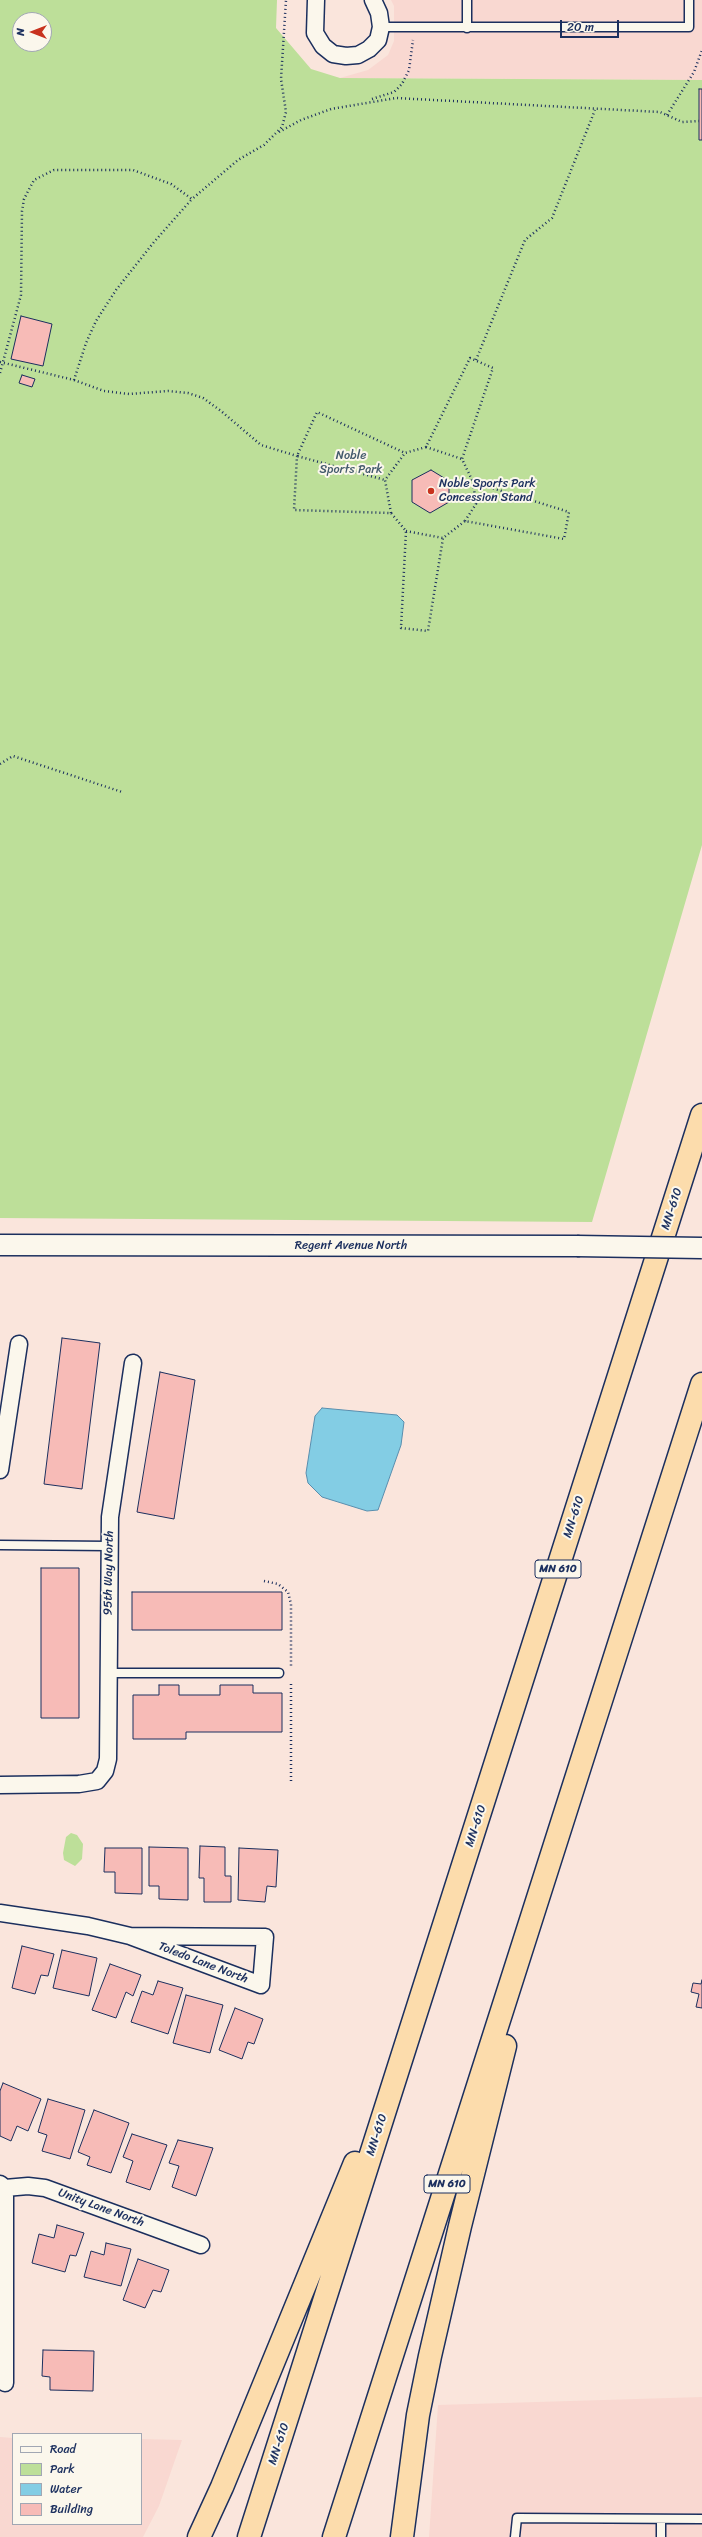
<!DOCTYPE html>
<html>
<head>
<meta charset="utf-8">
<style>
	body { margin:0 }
	#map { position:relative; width:702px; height:2537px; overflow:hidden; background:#fae5dc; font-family:Sriracha,sans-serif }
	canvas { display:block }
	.legend { position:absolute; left:12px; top:2433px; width:130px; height:92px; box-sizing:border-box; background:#fbf7ec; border:1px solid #a1a7b3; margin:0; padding:5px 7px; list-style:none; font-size:12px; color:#1b2f5e }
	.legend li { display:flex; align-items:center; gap:8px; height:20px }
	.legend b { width:20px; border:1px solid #a1a7b3 }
	.north { position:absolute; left:12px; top:12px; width:40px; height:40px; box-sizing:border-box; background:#fbf7ec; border:1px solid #a1a7b3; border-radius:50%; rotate:270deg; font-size:11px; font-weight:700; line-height:16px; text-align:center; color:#1b2f5e }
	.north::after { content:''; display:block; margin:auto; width:14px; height:18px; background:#c8321e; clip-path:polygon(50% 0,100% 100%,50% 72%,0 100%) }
	.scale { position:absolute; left:560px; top:20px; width:59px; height:18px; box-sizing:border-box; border:2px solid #1b2f5e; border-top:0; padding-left:5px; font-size:12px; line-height:14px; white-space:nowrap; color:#1b2f5e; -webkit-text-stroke:3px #fbf7ec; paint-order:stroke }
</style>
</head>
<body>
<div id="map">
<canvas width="702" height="2537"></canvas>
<ul class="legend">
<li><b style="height:5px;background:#fbf7ec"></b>Road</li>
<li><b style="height:11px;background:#bddf99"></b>Park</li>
<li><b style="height:11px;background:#83cde4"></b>Water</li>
<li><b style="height:11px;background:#f7bbb7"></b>Building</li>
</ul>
<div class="north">N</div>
<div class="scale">20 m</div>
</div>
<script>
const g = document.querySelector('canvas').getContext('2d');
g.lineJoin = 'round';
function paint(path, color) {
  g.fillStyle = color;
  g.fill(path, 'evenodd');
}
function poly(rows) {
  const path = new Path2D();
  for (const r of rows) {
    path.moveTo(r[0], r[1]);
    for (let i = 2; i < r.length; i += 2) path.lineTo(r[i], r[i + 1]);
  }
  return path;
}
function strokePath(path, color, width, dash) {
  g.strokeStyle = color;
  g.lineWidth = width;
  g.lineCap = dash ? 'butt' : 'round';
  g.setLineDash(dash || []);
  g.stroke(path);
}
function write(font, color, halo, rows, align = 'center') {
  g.font = font + ' Sriracha,sans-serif';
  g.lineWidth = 4;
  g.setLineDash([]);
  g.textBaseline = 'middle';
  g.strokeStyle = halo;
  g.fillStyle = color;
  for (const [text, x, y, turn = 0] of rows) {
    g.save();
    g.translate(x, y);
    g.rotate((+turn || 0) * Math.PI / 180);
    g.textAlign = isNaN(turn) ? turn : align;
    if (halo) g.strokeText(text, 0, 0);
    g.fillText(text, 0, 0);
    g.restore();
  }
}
paint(poly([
	[391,0,702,0,702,80,340,78,368,70,388,55,394,41,394,6],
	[702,2397,702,2537,429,2537,438,2405],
	[0,2437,13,2438,13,2524,141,2524,141,2439,182,2440,159,2506,143,2537,0,2537]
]), '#f9d8d1');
paint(poly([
	[0,0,277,0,276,28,311,69,340,78,702,80,702,845,592,1222,0,1218],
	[20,20,44,20,44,44,20,44],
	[71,1833,77,1835,83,1844,82,1859,75,1866,64,1860,63,1853,66,1837]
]), '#bddf99');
const water = poly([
	[322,1408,397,1415,404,1422,401,1445,378,1510,367,1511,322,1497,308,1483,306,1473,315,1416,322,1408]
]);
paint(water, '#83cde4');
strokePath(water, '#598eae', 1);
const building = poly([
	[699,89,702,89,702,140,699,140,699,89],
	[21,316,52,324,43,366,11,359,21,316],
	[22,375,35,379,32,387,19,383,22,375],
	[431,470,449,481,449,502,430,513,412,502,412,480,431,470],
	[62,1338,100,1343,82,1489,44,1484,62,1338],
	[160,1372,195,1380,174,1519,137,1512,160,1372],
	[41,1568,79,1568,79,1718,41,1718,41,1568],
	[132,1592,282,1592,282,1630,132,1630,132,1592],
	[159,1685,179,1685,179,1695,220,1695,220,1685,253,1685,253,1693,282,1693,282,1732,186,1732,186,1739,133,1739,133,1695,159,1695,159,1685],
	[200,1846,225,1847,225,1876,231,1876,231,1902,204,1902,204,1878,199,1878,200,1846],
	[149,1847,188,1848,188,1900,159,1899,159,1886,149,1886,149,1847],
	[105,1848,142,1848,142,1894,115,1893,115,1872,104,1872,105,1848],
	[239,1848,278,1850,276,1887,267,1886,265,1902,238,1900,239,1848],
	[22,1946,54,1954,48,1976,41,1975,35,1994,12,1988,22,1946],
	[62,1950,97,1958,89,1996,53,1988,62,1950],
	[110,1964,141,1975,133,1996,126,1992,116,2018,92,2010,110,1964],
	[702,1980,702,2008,696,2007,699,1994,691,1992,693,1983,701,1984,702,1980],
	[158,1981,183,1988,168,2034,131,2022,142,1991,153,1995,158,1981],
	[186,1995,223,2005,210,2053,173,2043,186,1995],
	[235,2008,263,2019,254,2044,248,2042,242,2059,219,2050,235,2008],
	[3,2083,41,2099,28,2131,17,2126,11,2141,0,2136,0,2091,3,2083],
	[48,2099,85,2110,70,2159,42,2151,47,2135,38,2132,48,2099],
	[94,2110,129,2123,111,2173,87,2165,90,2157,78,2152,94,2110],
	[132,2134,167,2145,150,2190,126,2182,133,2161,123,2157,132,2134],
	[178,2140,213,2148,196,2196,172,2187,179,2166,169,2163,178,2140],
	[57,2225,84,2233,76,2256,70,2255,65,2272,32,2263,39,2234,54,2238,57,2225],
	[106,2243,131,2249,121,2286,84,2277,91,2251,104,2255,106,2243],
	[138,2259,169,2270,161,2292,153,2290,145,2308,123,2300,138,2259],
	[43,2350,94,2351,93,2391,50,2390,50,2377,42,2376,43,2350]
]);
paint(building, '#f7bbb7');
strokePath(building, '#1b2f5e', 1);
const service = poly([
	[467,0,467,28],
	[381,27,689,27,689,0],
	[0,1545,109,1546],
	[108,1673,279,1673],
	[515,2537,517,2518,702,2519],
	[661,2537,661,2519]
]);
const minor = poly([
	[316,0,315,33,323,46,333,54,346,56,358,55,369,49,378,40,381,27,379,13,373,0],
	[0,1470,19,1344],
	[0,1785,79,1784,97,1781,105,1771,108,1759,110,1517,133,1363],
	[0,1913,88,1926,130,1936,261,1985,265,1937,130,1936],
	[0,2184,5,2188,28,2186,45,2188,201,2245],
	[5,2188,5,2383]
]);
const tertiary = poly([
	[0,1245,577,1246]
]);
const motorway = poly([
	[199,2537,222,2487,355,2163],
	[249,2537,702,1115],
	[334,2537,702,1384],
	[402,2537,418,2415,430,2356,460,2226,505,2046]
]);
strokePath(service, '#1b2f5e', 11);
strokePath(minor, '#1b2f5e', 19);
strokePath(tertiary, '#1b2f5e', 23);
strokePath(motorway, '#1b2f5e', 25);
strokePath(poly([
	[372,99,394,92,402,84,409,70,413,40],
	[667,115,694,72,702,50],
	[279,132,301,120,331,109,396,98,660,112,682,122,699,121],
	[476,360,525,240,552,218,595,110],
	[0,362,74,380,86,343,96,321,116,290,154,242,192,199],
	[0,373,21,295,22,211,24,199,34,180,54,170,133,170,171,184,192,199,238,160,264,145,282,127,286,112,281,79,286,0],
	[74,380,104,391,129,394,168,391,188,393,203,398,221,411,261,445,297,456,294,510,391,513,406,531,401,628,428,631,443,538,465,521,564,539,569,512,473,482,462,459,493,368,470,358,426,447,405,453,317,412,297,456,385,480],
	[426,447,462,459],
	[391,513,385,480,405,453],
	[465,521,476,504,473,482],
	[406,531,443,538],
	[0,764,13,756,122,792],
	[264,1581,278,1584,288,1592,291,1604,291,1666],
	[291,1781,291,1681]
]), '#1b2f5e', 2.5, [1, 3]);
strokePath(service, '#fbf7ec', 8);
strokePath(minor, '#fbf7ec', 16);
strokePath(tertiary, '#fbf7ec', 20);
strokePath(motorway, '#fcdcac', 22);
const tertiaryBridge = poly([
	[577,1246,702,1248]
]);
strokePath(tertiaryBridge, '#1b2f5e', 23, []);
strokePath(tertiaryBridge, '#fbf7ec', 20);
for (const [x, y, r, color] of [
	[431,491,4,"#c8321e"]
]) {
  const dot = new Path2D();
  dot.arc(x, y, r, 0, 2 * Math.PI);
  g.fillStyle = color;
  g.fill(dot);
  strokePath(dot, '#fbf7ec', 1.5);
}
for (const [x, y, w] of [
	[558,1569,46],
	[447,2184,46]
]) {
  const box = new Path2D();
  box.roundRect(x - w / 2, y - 9, w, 18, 3);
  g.fillStyle = '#fbf7ec';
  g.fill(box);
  strokePath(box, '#1b2f5e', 1);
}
write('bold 11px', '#1b2f5e', null, [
	["MN 610",558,1569],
	["MN 610",447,2184]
]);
write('12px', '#445b6d', '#fbf7ec', [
	["Noble",351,456],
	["Sports Park",351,470]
]);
write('12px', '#1b2f5e', '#fbf7ec', [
	["Noble Sports Park",439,484],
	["Concession Stand",439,498]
], 'left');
write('12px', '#1b2f5e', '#fbf7ec', [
	["MN-610",672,1209,-72],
	["Regent Avenue North",351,1246],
	["MN-610",574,1517,-72],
	["95th Way North",109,1573,-89],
	["MN-610",476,1826,-72],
	["Toledo Lane North",203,1963,21],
	["MN-610",377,2135,-72],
	["Unity Lane North",101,2208,20],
	["MN-610",279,2444,-72]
]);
</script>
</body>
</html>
